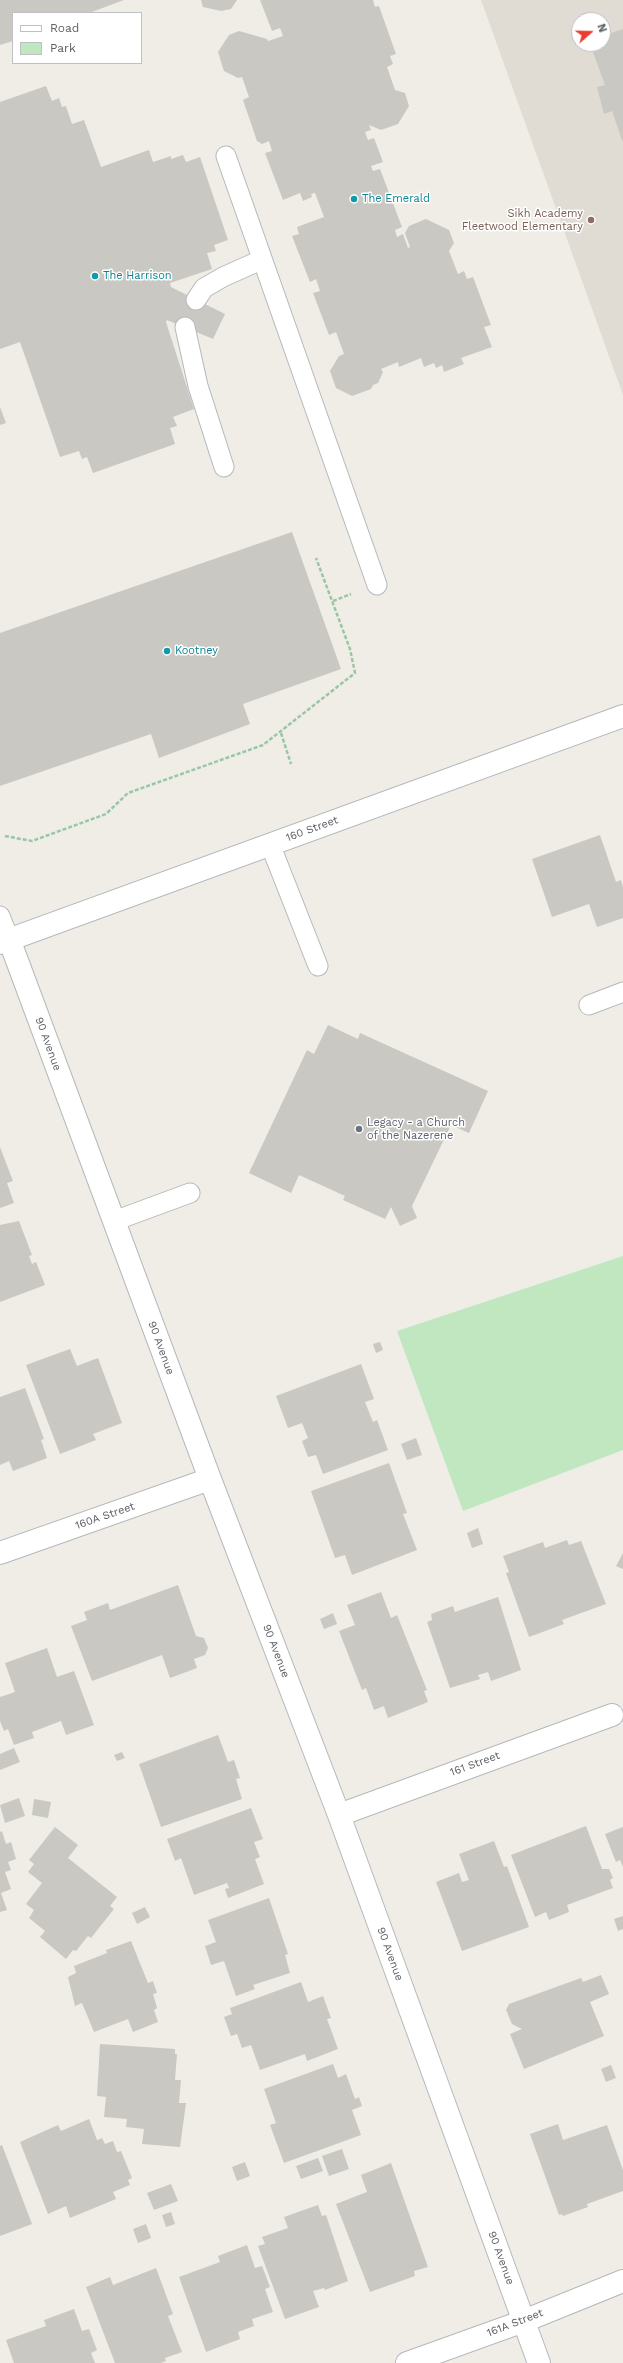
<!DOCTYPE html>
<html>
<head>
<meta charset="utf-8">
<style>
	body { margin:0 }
	#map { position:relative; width:623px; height:2363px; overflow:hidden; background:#efede5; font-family:"Work Sans",sans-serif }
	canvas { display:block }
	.legend { position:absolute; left:12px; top:12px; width:130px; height:52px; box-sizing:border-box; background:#fff; border:1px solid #bec0c2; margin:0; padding:5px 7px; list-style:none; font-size:12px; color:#5d6166 }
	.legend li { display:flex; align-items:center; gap:8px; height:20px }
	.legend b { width:20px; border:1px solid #bec0c2 }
	.north { position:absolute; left:571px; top:12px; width:40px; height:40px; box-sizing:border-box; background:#fff; border:1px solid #bec0c2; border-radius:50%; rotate:70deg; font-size:11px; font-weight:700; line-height:16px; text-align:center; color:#5d6166 }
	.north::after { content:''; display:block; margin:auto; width:14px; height:18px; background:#ed3c2d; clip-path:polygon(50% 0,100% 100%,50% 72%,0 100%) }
</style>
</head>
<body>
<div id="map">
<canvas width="623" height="2363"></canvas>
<ul class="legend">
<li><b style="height:5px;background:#fff"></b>Road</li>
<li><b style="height:11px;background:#c1e7c1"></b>Park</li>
</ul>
<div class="north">N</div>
</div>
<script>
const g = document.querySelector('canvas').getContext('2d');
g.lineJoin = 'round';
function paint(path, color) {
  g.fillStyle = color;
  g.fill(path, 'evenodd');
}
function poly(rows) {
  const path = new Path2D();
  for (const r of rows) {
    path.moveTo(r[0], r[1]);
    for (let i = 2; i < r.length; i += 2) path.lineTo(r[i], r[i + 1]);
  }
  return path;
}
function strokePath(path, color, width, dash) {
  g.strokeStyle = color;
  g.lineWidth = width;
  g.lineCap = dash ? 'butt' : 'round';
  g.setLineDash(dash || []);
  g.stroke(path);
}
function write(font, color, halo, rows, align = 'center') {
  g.font = font + ' "Work Sans",sans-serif';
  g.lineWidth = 3;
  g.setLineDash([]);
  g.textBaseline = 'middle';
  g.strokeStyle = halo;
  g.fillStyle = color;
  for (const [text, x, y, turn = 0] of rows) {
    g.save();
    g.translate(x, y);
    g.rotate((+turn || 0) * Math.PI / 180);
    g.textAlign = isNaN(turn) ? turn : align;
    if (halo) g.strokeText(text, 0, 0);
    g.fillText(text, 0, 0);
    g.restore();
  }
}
paint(poly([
	[481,0,623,0,623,395],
	[579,20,603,20,603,44,579,44]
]), '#e0dcd3');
paint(poly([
	[623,1256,623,1450,463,1511,397,1331]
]), '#c1e7c1');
paint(poly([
	[0,0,124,0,89,13,13,13,13,41,0,45],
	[201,0,237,0,231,9,221,11,203,7],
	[260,0,373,0,375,7,379,6,396,54,390,56,393,64,387,67,395,90,405,93,409,106,398,124,381,130,369,125,371,130,365,132,368,140,374,138,383,162,371,166,373,171,380,169,402,227,395,230,397,237,403,234,408,248,410,247,405,233,409,226,426,219,449,230,454,243,449,251,458,274,464,271,467,279,473,277,491,325,484,327,492,347,461,358,464,364,444,372,442,365,436,368,434,363,424,367,421,358,399,367,398,362,381,369,383,372,378,383,373,385,371,389,352,396,336,388,330,371,339,356,344,354,336,332,329,335,313,293,320,291,316,279,310,282,292,236,299,234,297,227,324,217,315,193,311,194,312,197,303,201,300,193,283,200,265,153,272,151,269,141,262,144,257,141,243,100,249,97,242,77,238,78,224,71,218,52,229,35,239,31,267,39,268,41,283,36,280,28,272,31],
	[623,29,623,143,612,111,604,114,597,87,605,85,590,44,603,44,603,38,611,35,611,33],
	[46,86,52,101,59,98,62,107,66,106,72,124,84,120,101,167,149,150,153,162,171,156,171,159,183,155,186,162,200,157,228,240,214,245,216,251,207,253,212,269,170,283,171,287,225,314,213,339,167,320,166,322,194,409,173,417,177,426,170,428,175,444,93,473,87,457,82,459,79,451,60,457,20,342,0,349,0,102],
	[0,407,6,423,0,425],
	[292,532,341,669,243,704,250,724,159,758,151,734,0,786,0,633],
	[600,835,616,882,621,880,623,887,623,918,597,927,589,904,552,917,532,859],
	[328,1025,358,1039,360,1033,488,1091,469,1133,451,1125,412,1206,417,1218,400,1226,391,1207,385,1219,343,1200,345,1196,299,1175,291,1193,249,1173,307,1050,314,1054],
	[0,1147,13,1181,7,1183,14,1203,0,1208],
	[19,1221,32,1255,29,1256,32,1264,36,1262,45,1285,0,1302,0,1225],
	[380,1342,383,1350,376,1353,373,1344],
	[70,1349,77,1366,98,1358,122,1423,93,1434,96,1440,60,1454,26,1365],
	[361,1364,374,1399,365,1402,373,1422,377,1420,388,1450,323,1474,316,1455,308,1457,302,1441,308,1438,302,1423,288,1428,276,1396],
	[25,1388,44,1439,41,1440,47,1458,13,1471,9,1461,0,1465,0,1397],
	[416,1438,422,1455,407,1460,401,1444],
	[389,1463,407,1513,403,1514,417,1550,352,1575,345,1555,335,1558,311,1491],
	[478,1528,483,1544,472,1548,467,1533],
	[567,1540,569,1545,581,1541,606,1604,562,1620,564,1624,529,1637,506,1573,509,1572,503,1556,543,1542,545,1548],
	[623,1553,623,1569,616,1566],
	[178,1585,196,1636,204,1638,208,1648,205,1655,194,1659,197,1668,170,1678,162,1655,92,1681,71,1626,87,1620,84,1612,108,1603,110,1610],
	[381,1592,391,1618,397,1615,427,1690,424,1691,428,1702,388,1718,384,1706,374,1710,366,1688,362,1690,339,1631,355,1625,347,1605],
	[498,1597,521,1670,491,1681,488,1672,478,1675,480,1679,450,1688,427,1622,432,1620,431,1614,453,1606,455,1612],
	[333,1613,337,1624,324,1629,320,1619],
	[47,1648,57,1677,74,1671,94,1725,66,1735,61,1721,32,1732,34,1738,14,1745,8,1729,4,1731,0,1721,0,1697,15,1692,5,1663],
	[218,1735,228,1762,234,1760,240,1778,236,1779,242,1799,161,1827,139,1764],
	[14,1748,20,1762,0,1770,0,1754],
	[122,1752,125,1758,117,1761,114,1755],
	[19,1798,25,1816,5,1823,0,1805],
	[34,1799,51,1802,48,1818,32,1815],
	[251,1808,263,1839,254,1842,260,1857,255,1859,264,1884,228,1898,225,1889,229,1888,227,1883,194,1895,181,1858,175,1861,167,1839],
	[586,1826,602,1869,609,1869,613,1878,610,1880,613,1888,567,1905,569,1912,549,1920,546,1912,535,1917,511,1855],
	[55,1827,78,1845,68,1858,117,1897,110,1906,114,1909,91,1938,88,1936,76,1951,73,1950,66,1959,40,1937,45,1931,29,1918,34,1910,26,1904,42,1883,28,1872,34,1864,29,1860],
	[623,1827,623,1867,620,1860,616,1862,605,1834],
	[2,1831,6,1844,11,1842,16,1859,8,1862,11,1870,5,1872,11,1889,1,1893,7,1910,0,1912,0,1832],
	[494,1841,504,1867,507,1866,529,1927,462,1951,436,1882,459,1873,462,1882,469,1880,459,1854],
	[269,1898,288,1954,285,1955,290,1973,253,1985,255,1989,236,1996,224,1961,211,1965,205,1946,216,1942,208,1920],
	[145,1907,150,1917,137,1924,132,1913],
	[623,1916,623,1929,618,1931,614,1919],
	[131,1941,148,1983,153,1981,157,1993,153,1994,157,2008,154,2010,158,2022,133,2032,128,2019,94,2032,82,2003,75,2006,68,1977,76,1973,74,1966,107,1953,106,1950],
	[601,1975,609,1994,590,2002,604,2036,524,2069,510,2034,522,2029,512,2024,506,2010,509,2004,581,1978,583,1982],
	[301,1982,308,2002,323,1996,331,2018,327,2019,338,2049,307,2061,305,2054,260,2070,251,2045,242,2048,237,2034,231,2036,224,2017,232,2014,230,2008],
	[100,2044,175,2049,175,2054,177,2054,175,2080,181,2080,179,2103,186,2103,180,2147,142,2144,144,2129,126,2127,127,2119,104,2117,106,2097,97,2096],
	[333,2064,338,2078,346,2074,355,2099,359,2097,362,2106,352,2110,361,2135,284,2163,270,2125,276,2123,264,2089],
	[611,2065,616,2078,606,2082,601,2069],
	[89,2119,97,2140,102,2138,105,2144,113,2141,117,2152,121,2151,132,2178,128,2180,130,2185,113,2192,116,2199,70,2218,66,2206,48,2214,20,2142,58,2125,61,2131],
	[558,2124,563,2140,607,2125,623,2170,623,2191,587,2204,588,2207,563,2216,562,2214,559,2215,530,2134],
	[2,2145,32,2224,0,2236,0,2146],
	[342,2149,349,2169,329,2176,322,2156],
	[318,2158,323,2171,301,2179,296,2166],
	[245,2162,250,2176,237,2181,232,2167],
	[391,2163,428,2267,414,2271,415,2276,370,2292,336,2204,367,2192,361,2175],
	[171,2184,178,2201,154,2210,147,2193],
	[318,2205,322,2216,326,2215,348,2281,325,2290,324,2288,313,2291,319,2307,285,2319,258,2246,265,2244,262,2237,288,2228,284,2217],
	[171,2212,175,2224,166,2227,162,2215],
	[146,2224,151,2238,138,2243,133,2229],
	[247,2245,255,2268,262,2266,270,2287,265,2289,273,2312,252,2319,254,2326,238,2332,240,2339,206,2352,179,2277,220,2262,218,2256],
	[156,2268,173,2314,168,2316,182,2352,165,2358,166,2361,161,2363,115,2363,86,2287,110,2277,113,2285],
	[74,2309,82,2331,89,2329,97,2350,91,2353,95,2363,14,2363,6,2340,46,2326,44,2320]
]), '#cac8c2');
const service = poly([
	[226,156,377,585],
	[196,300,204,288,223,277,261,260],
	[185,327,198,386,224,467],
	[270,844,318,966],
	[0,916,9,939],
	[589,1005,623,992],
	[114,1221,190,1193]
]);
const minor = poly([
	[9,939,210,1479,339,1815,539,2363],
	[0,1553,210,1479],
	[339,1815,612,1715],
	[407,2363,524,2321,623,2281]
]);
const secondary = poly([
	[0,943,623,716]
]);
strokePath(service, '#b5b8bc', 21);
strokePath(minor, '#b5b8bc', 24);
strokePath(secondary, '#b4b8bd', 24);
strokePath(poly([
	[333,601,351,594],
	[281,733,291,764],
	[5,836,32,841,106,814,128,793,263,745,355,673,350,649,316,558]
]), '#99c7a6', 2.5, [4, 2]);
strokePath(service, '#fff', 19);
strokePath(minor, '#fff', 22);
strokePath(secondary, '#fff', 22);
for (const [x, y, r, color] of [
	[354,199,4,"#0f9aa8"],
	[591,220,4,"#8d6e63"],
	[95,276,4,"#0f9aa8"],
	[167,651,4,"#0f9aa8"],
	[359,1129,4,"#6b7280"]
]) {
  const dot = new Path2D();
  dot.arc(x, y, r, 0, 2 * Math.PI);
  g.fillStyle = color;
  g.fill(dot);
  strokePath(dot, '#fff', 1.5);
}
write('11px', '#0d838f', '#fff', [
	["The Emerald",362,199],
	["The Harrison",103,276],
	["Kootney",175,651]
], 'left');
write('11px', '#785e54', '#fff', [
	["Sikh Academy",583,214],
	["Fleetwood Elementary",583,227]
], 'right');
write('11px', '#5d6166', '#fff', [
	["160 Street",312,829,-20],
	["90 Avenue",48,1044,70],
	["90 Avenue",161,1348,70],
	["160A Street",105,1516,-19],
	["90 Avenue",276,1651,69],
	["161 Street",475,1764,-20],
	["90 Avenue",390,1954,70],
	["90 Avenue",501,2258,70],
	["161A Street",515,2323,-21]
]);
write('11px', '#5b616d', '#fff', [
	["Legacy - a Church",367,1123],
	["of the Nazerene",367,1136]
], 'left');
</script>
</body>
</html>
